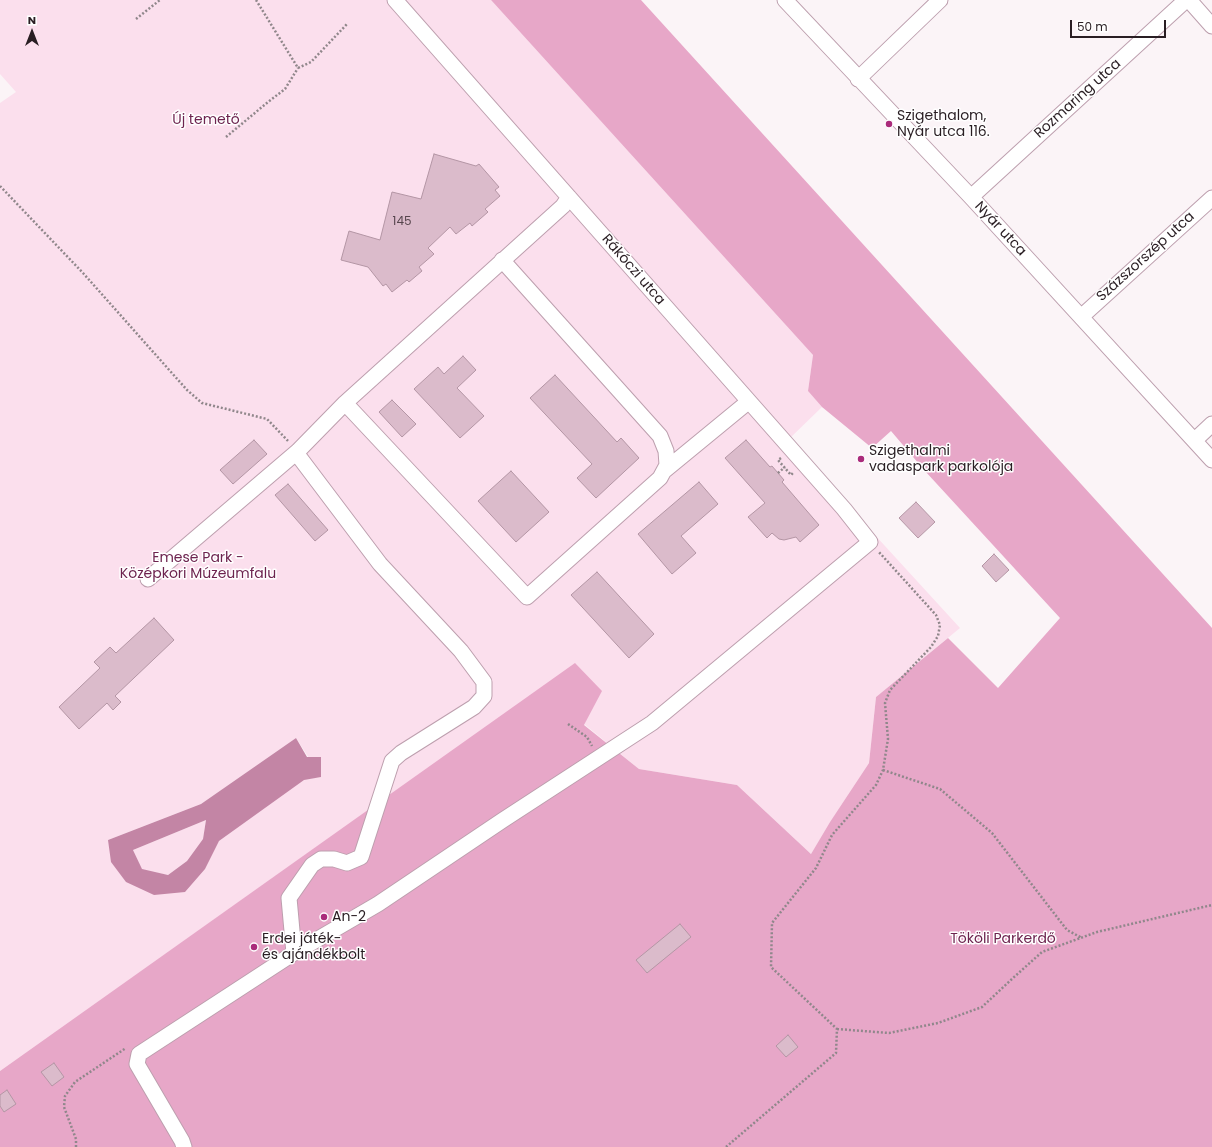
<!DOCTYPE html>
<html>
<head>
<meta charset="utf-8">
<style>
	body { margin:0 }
	#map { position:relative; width:1212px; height:1147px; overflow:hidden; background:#fbf4f7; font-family:Poppins,sans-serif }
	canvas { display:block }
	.north { position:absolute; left:12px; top:12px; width:40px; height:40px; -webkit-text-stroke:3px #fff; paint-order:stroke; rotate:0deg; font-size:11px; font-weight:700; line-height:16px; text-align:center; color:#291e23 }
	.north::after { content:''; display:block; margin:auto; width:14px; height:18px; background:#291e23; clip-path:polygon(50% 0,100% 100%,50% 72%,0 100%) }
	.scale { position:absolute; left:1070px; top:20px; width:96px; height:18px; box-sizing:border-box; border:2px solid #291e23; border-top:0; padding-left:5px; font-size:12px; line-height:14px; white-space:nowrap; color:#291e23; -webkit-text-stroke:3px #fff; paint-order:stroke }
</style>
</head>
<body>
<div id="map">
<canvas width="1212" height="1147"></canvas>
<div class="north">N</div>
<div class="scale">50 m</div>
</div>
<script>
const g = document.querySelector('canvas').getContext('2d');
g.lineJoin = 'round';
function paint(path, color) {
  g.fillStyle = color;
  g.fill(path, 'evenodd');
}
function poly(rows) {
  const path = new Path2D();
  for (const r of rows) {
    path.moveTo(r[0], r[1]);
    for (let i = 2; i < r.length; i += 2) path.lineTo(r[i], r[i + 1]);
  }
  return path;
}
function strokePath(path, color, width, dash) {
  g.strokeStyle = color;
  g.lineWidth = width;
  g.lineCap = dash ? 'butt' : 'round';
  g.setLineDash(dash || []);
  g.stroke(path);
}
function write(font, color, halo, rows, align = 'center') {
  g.font = font + ' Poppins,sans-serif';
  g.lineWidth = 3;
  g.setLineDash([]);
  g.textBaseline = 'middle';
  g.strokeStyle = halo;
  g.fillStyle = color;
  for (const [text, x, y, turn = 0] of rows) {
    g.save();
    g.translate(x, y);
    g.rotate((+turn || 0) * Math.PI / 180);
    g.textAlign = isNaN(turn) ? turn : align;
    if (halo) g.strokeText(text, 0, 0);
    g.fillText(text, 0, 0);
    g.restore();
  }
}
paint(poly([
	[0,0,491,0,813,355,808,391,822,407,788,440,960,628,876,697,869,763,830,822,811,854,737,785,639,769,584,724,601,691,575,664,0,1071,0,103,16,92,0,74],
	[296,738,321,777,304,779,219,841,154,895,108,840,201,804],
	[206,820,203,839,187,861,168,875,142,870,133,850]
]), '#fbdfed');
paint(poly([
	[491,0,641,0,1212,628,1212,1147,0,1147,0,1071,575,663,602,691,584,725,639,769,737,785,811,854,830,822,869,763,876,697,948,638,998,688,1060,618,925,471,891,431,872,448,822,407,808,391,813,355]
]), '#e7a7c8');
paint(poly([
	[296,738,307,757,321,757,321,777,304,780,219,841,205,869,185,892,154,895,126,882,111,862,108,840,201,804],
	[206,820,203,839,187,861,168,875,142,869,133,850]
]), '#c385a5');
const building = poly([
	[434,154,476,166,479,164,499,187,495,190,500,196,485,209,488,212,472,226,470,223,456,234,450,227,428,248,434,254,419,267,422,271,409,282,407,280,392,292,386,284,383,286,368,267,341,260,349,231,380,240,392,192,421,199,434,154],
	[463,356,476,370,457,388,484,416,460,438,414,389,438,367,444,374,463,356],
	[555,375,617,442,621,438,639,458,596,498,577,478,592,464,530,398,555,375],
	[392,400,416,424,402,437,379,412,392,400],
	[254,440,267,454,233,484,220,470,254,440],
	[746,440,770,467,772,466,784,480,782,482,819,525,800,542,796,537,784,540,779,539,772,533,767,538,748,517,765,503,725,458,746,440],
	[511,471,549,512,516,542,478,501,511,471],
	[699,482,718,504,681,536,696,553,672,574,638,534,699,482],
	[288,484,328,530,315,541,275,495,288,484],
	[916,502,935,522,918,538,899,518,916,502],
	[994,554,1009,570,996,582,982,566,994,554],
	[597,572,654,634,629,658,571,595,597,572],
	[154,618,174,640,115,696,121,702,113,710,107,703,79,729,59,707,100,668,94,662,110,647,116,653,154,618],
	[680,924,691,937,647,973,636,960,680,924],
	[788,1035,798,1047,786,1057,776,1046,788,1035],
	[54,1063,64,1077,52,1086,41,1072,54,1063],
	[7,1090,16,1104,4,1112,0,1106,0,1095,7,1090]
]);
paint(building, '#dbbbcb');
strokePath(building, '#b496a5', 1);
const minor = poly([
	[785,0,971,197,1212,460],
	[1189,0,1212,26],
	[858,79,940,0],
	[971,197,1186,0],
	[1081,317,1212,198],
	[345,403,527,597,660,478,667,465,666,451,660,436,502,260],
	[1195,440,1212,424],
	[664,471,748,402],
	[148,579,298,451,345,403,563,206,569,197],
	[294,953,289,898,312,865,321,859,334,859,347,863,361,857,392,761,401,753,474,707,484,696,484,682,461,651,380,564,300,458],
	[184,1147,182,1141,137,1064,139,1054,294,953,378,904,503,820,652,723,870,542,844,509,395,0]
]);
strokePath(minor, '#bd9fae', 17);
strokePath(poly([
	[256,0,298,68,311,62,348,23],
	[136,19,160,0],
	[226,137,268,102,285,89,298,68],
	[0,186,83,273,187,390,202,403,267,419,289,442],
	[781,458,778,460,791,475,794,472],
	[778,473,785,467],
	[568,724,587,737,592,746],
	[883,770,940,789,992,833,1067,930,1082,938],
	[837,1029,889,1033,938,1023,982,1007,1013,978,1042,952,1097,932,1212,905],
	[76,1147,76,1139,64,1107,65,1096,75,1082,126,1048],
	[726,1147,836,1053,837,1029,771,967,772,923,816,868,832,835,876,785,883,770,888,739,885,703,890,690,931,647,938,636,940,625,936,615,878,551]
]), '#90878b', 2.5, [2, 2]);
strokePath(minor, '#fff', 15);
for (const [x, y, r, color] of [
	[889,124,4,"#aa2b7b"],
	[861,459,4,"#aa2b7b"],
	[324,917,4,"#aa2b7b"],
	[254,947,4,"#aa2b7b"]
]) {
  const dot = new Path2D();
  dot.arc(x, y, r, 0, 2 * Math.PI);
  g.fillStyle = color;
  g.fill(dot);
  strokePath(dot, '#fff', 1.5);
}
write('12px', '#56454d', null, [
	["145",402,222]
]);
write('14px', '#291e23', '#fff', [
	["Rozmaring utca",1078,99,-42],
	["Nyár utca",1000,229,47],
	["Százszorszép utca",1146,257,-42],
	["Rákóczi utca",633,270,49]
]);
write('14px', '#291e23', '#fff', [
	["Szigethalom,",897,116],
	["Nyár utca 116.",897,132],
	["Szigethalmi",869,451],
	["vadaspark parkolója",869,467],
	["An-2",332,917],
	["Erdei játék-",262,939],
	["és ajándékbolt",262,955]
], 'left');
write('14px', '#6d234f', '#fff', [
	["Új temető",206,120],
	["Emese Park -",198,558],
	["Középkori Múzeumfalu",198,574],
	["Tököli Parkerdő",1003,939]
]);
</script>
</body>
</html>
